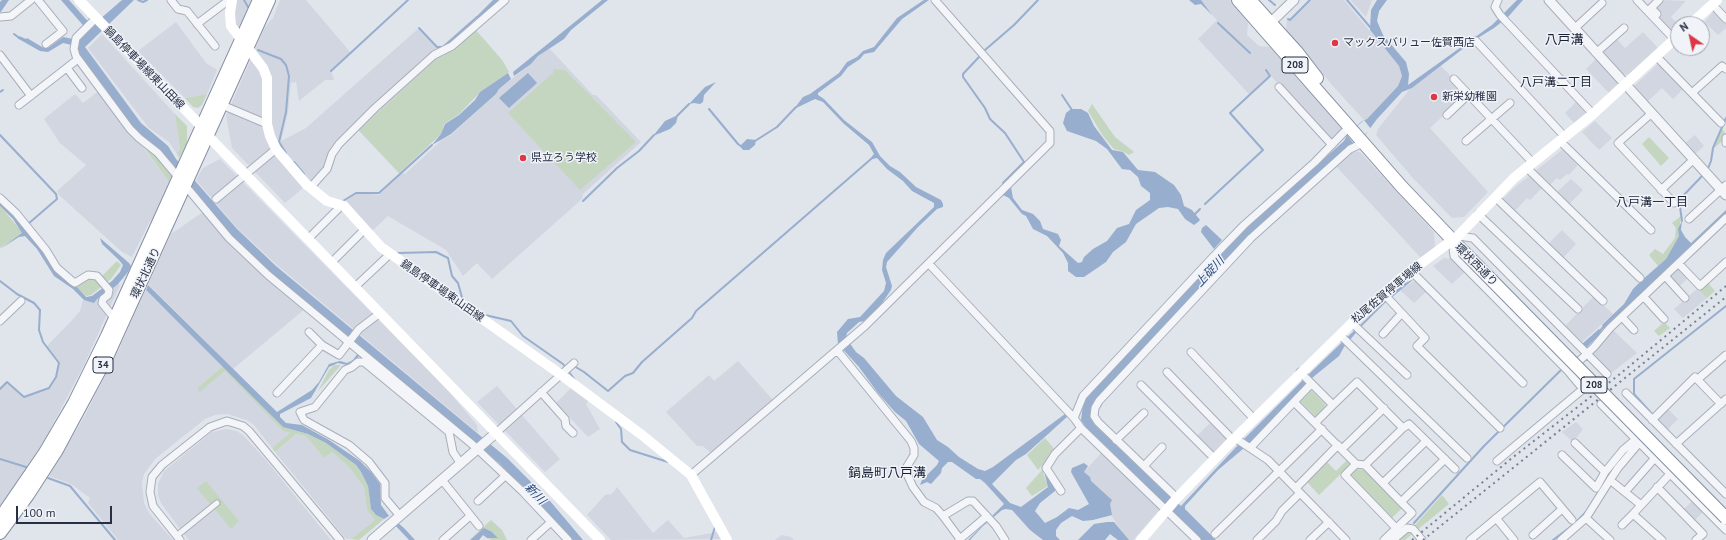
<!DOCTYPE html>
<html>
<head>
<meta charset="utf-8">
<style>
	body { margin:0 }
	#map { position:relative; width:1726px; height:540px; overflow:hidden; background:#e0e4eb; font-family:"PT Sans",sans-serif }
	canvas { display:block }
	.north { position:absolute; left:1670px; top:16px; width:40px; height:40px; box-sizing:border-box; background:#f0f3f8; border:1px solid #a0a5b0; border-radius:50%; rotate:326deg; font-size:11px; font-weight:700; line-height:16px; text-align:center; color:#272f44 }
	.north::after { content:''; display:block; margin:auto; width:14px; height:18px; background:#dd3746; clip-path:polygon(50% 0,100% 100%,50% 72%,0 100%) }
	.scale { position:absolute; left:16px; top:506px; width:96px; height:18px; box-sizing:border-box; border:2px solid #272f44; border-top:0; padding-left:5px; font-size:12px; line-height:14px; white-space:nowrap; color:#272f44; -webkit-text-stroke:3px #f0f3f8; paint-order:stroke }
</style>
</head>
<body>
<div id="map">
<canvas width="1726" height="540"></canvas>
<div class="north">N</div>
<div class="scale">100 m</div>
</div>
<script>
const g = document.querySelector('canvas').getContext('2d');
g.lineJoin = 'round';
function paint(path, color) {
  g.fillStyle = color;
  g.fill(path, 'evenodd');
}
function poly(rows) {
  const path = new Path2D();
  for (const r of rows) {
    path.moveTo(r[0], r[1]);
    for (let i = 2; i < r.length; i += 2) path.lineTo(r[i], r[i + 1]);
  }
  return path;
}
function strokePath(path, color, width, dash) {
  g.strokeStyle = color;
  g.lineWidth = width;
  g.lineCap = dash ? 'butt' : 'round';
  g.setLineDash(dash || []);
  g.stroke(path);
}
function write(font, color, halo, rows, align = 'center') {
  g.font = font + ' "PT Sans","Noto Sans JP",sans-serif';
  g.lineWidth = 3;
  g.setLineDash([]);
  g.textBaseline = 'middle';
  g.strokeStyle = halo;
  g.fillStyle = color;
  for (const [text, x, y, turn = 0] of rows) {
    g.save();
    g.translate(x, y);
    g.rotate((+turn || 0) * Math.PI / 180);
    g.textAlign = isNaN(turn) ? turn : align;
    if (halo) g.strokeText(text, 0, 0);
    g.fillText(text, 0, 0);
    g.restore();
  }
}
paint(poly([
	[236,0,253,0,240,30,235,24,234,14],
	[280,0,306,0,351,53,331,71,334,80,325,80,299,101,296,82,291,83,288,112,281,141,306,128,419,28,438,47,443,46,468,23,502,60,509,72,480,92,459,114,444,124,441,134,399,173,355,127,326,169,285,203,232,148,226,116,265,27,273,18],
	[1199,0,1230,0,1248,22,1247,35,1259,46,1270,47,1343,130,1332,142,1271,76,1250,95,1198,39,1217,20],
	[1312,0,1344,0,1399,66,1402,75,1398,86,1367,119,1364,120,1332,85,1286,30,1287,20,1290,21],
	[1351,0,1372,0,1366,17,1351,1],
	[1661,0,1686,1,1671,17,1678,24,1678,30,1672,34,1650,11],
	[1715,9,1726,22,1726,28,1718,35,1705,22],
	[176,22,206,63,217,70,207,94,185,98,138,51],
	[1643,32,1658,48,1628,75,1623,74,1601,51,1616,38,1625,48],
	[102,34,175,114,180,149,177,154,169,142,149,128,88,48],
	[549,48,593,95,596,95,641,142,583,194,582,199,492,279,477,263,463,276,446,250,388,216,371,232,346,201,355,194,364,193,379,195,402,173,405,174,443,139,451,135,496,94,499,89,531,64,538,56],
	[1597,58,1617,80,1617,86,1609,93,1586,69],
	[1660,62,1685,87,1673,99,1662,88,1647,102,1633,87],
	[1441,66,1465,91,1465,95,1430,128,1488,192,1464,217,1452,218,1412,177,1376,135,1378,129,1409,90],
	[100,90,169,182,152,220,150,221,132,257,122,252,59,195,57,191,86,165,60,143,44,119,75,94,83,103],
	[1581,97,1592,109,1575,124,1565,113],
	[1595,121,1612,138,1599,150,1582,132],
	[1695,135,1704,146,1695,154,1685,143],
	[1563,149,1578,165,1569,175,1567,174,1560,180,1557,178,1549,186,1534,172],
	[1352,151,1360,152,1434,232,1435,248,1421,258,1335,165],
	[220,159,446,388,477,425,478,433,277,265,237,228,196,180,203,168],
	[1532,174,1544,186,1530,200,1527,198,1514,212,1502,200,1516,186],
	[1571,179,1583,190,1568,205,1556,193],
	[203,212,306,308,233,369,148,284,171,234],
	[1562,230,1576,244,1563,258,1548,244],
	[1444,258,1454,259,1466,271,1452,284,1433,266],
	[1679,268,1688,278,1678,288,1669,278],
	[1416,280,1427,291,1414,303,1400,290],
	[116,281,120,285,84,365,46,437,25,471,0,506,0,390,7,383,24,398,50,388,57,376,60,363,47,346,75,317,80,311,83,300,89,301],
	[1698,288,1707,298,1683,318,1674,309],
	[145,290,224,365,197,388,200,391,225,371,283,431,291,433,272,448,254,425,247,420,227,414,215,415,205,419,156,458,144,474,142,483,144,503,149,513,173,540,118,540,88,503,90,498,71,484,49,476,84,417,120,347],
	[1594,296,1613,314,1582,342,1565,326],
	[1612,329,1637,353,1610,374,1590,352],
	[738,361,773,400,711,453,703,446,697,446,666,412,709,375,714,381],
	[497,386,560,459,545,472,477,402],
	[573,386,590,399,586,404,600,429,588,437,556,403],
	[1666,407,1678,419,1666,431,1656,421],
	[1212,421,1229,438,1214,455,1196,437],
	[1576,422,1583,429,1573,442,1562,432],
	[226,429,237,431,244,436,265,459,331,540,189,540,183,533,210,504,180,529,161,503,158,495,158,484,164,471,212,432],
	[296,434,306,436,324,458,332,452,348,466,364,487,367,510,375,520,351,539,346,539,275,452],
	[1103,451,1162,507,1133,540,1127,540,1084,472],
	[617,487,653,533,668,520,684,538,717,532,721,539,611,540,587,515,605,495,612,494],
	[1693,500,1704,511,1694,521,1683,510],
	[782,535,791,537,794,540,775,540]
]), '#d2d6e0');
paint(poly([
	[475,29,502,60,509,72,480,92,459,114,444,124,441,134,399,173,359,130,435,60,448,52],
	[554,69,565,70,636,142,580,190,508,113,553,73],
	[207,94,202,105,198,108,193,107,185,98],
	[1092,104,1115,137,1134,152,1129,155,1124,152,1114,149,1103,136,1088,111],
	[175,114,187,126,187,143,179,158,177,154,180,149],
	[1722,129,1726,134,1721,142,1714,148],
	[1649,137,1669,158,1661,166,1642,144],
	[140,142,159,157,172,175,169,182],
	[0,206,23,233,0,248],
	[1681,216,1679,236,1666,259,1658,266,1649,255,1655,249,1663,254,1675,238,1676,228,1672,223],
	[117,261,121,265,111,279,91,295,86,296,77,288,73,279,100,278],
	[1708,283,1715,291,1707,298,1700,291],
	[1664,322,1670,328,1659,336,1654,331],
	[224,365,283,427,308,434,326,443,356,465,361,472,368,486,371,509,376,515,384,519,359,540,351,539,375,520,367,510,364,487,348,466,332,452,324,458,306,436,296,434,275,452,272,448,290,433,283,431,225,371,200,392,197,388],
	[334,365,341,365,318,391,329,370],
	[1311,390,1325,404,1325,407,1316,417,1300,401],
	[1045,438,1055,450,1038,470,1027,455],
	[1347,460,1351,464,1319,495,1307,482,1327,462,1336,471],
	[1355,469,1365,470,1402,508,1391,519,1352,479,1351,473],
	[1042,470,1048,486,1032,496,1026,488],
	[206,481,239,521,231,529,214,508,183,533,180,529,210,504,197,488],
	[1442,495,1449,504,1405,540,1397,540,1406,532,1412,532,1416,524],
	[491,520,502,530,507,540,492,540,487,538,498,538,492,532,477,534,469,540]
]), '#c4d6c0');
paint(poly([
	[2,0,9,0,0,13,0,2],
	[61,0,69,0,92,26,122,0,134,0,85,47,141,123,168,146,176,159,237,229,276,266,507,458,550,501,583,540,573,540,499,463,270,272,230,235,172,163,134,128,79,54,76,46,63,43,48,52,40,51,17,38,19,36,26,39,27,38,42,47,48,48,63,37,78,40,88,31],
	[493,0,499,0,481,17,475,18],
	[602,0,608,0,571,30,564,39,538,56,531,64,514,76,513,72],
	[924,0,929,0,902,19,874,52,864,54,860,59,848,67,841,76,818,93,818,95,824,99,844,120,872,142,880,156,890,166,900,172,916,187,941,200,943,204,943,207,937,209,918,227,887,262,886,267,892,286,891,290,880,306,864,321,859,322,847,333,846,338,856,352,864,358,896,396,923,417,937,440,948,447,959,457,978,469,985,471,993,467,1065,414,1068,416,1026,454,1016,460,992,484,1010,503,1021,507,1048,487,1045,475,1046,472,1056,487,1055,491,1040,503,1035,511,1045,523,1057,517,1069,508,1078,510,1089,504,1071,472,1072,468,1084,463,1088,466,1084,472,1090,477,1091,481,1112,500,1110,504,1112,515,1093,520,1083,521,1072,516,1061,523,1056,530,1056,536,1060,540,1043,540,1030,530,1012,510,1006,509,1002,510,983,526,970,540,968,540,1004,504,985,483,980,479,976,479,952,462,948,462,942,468,941,473,931,484,927,482,920,485,922,480,937,465,939,461,919,444,906,421,895,412,878,393,859,367,838,344,837,332,848,319,860,317,884,291,886,283,882,270,883,260,886,253,934,207,934,203,912,191,903,181,887,169,877,158,869,160,874,154,869,145,843,123,823,102,815,99,794,109,803,97,810,94,839,73,847,62,857,57,863,51,874,47,897,18],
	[1189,0,1201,0,1212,15,1201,4,1195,5],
	[1377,0,1387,0,1379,11,1377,21,1383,35,1406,62,1409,74,1408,85,1492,25,1517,0,1523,0,1508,17,1494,28,1473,41,1412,88,1402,92,1377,119,1366,134,1250,235,1094,401,1090,414,1096,426,1181,506,1238,445,1309,374,1384,302,1403,284,1414,279,1385,303,1360,328,1344,347,1339,356,1312,378,1250,443,1218,470,1185,506,1185,509,1216,540,1201,540,1164,503,1089,432,1081,420,1083,404,1087,396,1245,229,1344,141,1347,135,1362,121,1367,119,1398,86,1402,76,1399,66,1370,30,1371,10],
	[508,73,511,79,499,89,496,94,451,134,432,145,441,134,445,124,459,115,475,100,480,92],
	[528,73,537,83,509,108,499,98],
	[716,82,704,95,703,102,700,104,694,103,689,104,705,87],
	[1071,109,1081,109,1088,113,1094,126,1112,150,1123,152,1138,170,1155,172,1174,185,1181,195,1184,206,1192,210,1200,220,1198,222,1194,225,1185,219,1178,209,1168,207,1159,208,1136,224,1126,242,1113,252,1106,262,1084,277,1076,277,1068,271,1068,263,1063,253,1047,236,1033,229,1026,216,1022,214,1009,198,1003,195,1011,187,1013,198,1022,210,1033,214,1040,221,1043,229,1058,234,1061,240,1059,246,1078,263,1082,262,1084,257,1093,249,1107,241,1117,228,1129,224,1136,210,1150,200,1150,193,1141,186,1138,177,1130,170,1122,169,1107,149,1096,141,1067,131,1063,123,1066,113],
	[678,115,676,123,670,129,653,136,665,121],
	[747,139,756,140,755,145,749,150,743,150,740,146],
	[0,201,17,217,28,234,86,297,92,296,112,281,120,272,123,265,119,260,102,244,100,238,129,263,131,266,128,272,118,284,113,288,109,287,107,292,97,299,94,303,84,300,73,289,54,276,37,249,25,236,19,237,0,249,22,233,13,219,0,206],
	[1726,210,1726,215,1604,328,1602,325,1624,304,1633,289,1641,281,1666,259,1679,236,1678,229,1682,221,1681,230,1685,237,1691,243],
	[1206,225,1222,240,1214,249,1201,232,1202,228],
	[148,285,277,412,312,390,319,382,329,364,340,361,347,363,353,360,358,353,360,355,354,362,347,365,338,363,329,367,311,398,280,414,280,417,286,423,302,425,329,440,360,461,371,472,380,484,381,505,389,516,387,517,384,519,376,515,371,509,368,486,361,472,356,465,326,443,308,434,283,427,146,290],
	[1599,329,1602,332,1586,348,1582,344],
	[1107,522,1114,522,1129,540,1118,540,1110,534,1105,540,1078,540,1094,524],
	[398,523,404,528,415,540,409,540,395,525],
	[484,528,492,532,498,538,487,538,483,535,479,540,470,540]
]), '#97aecf');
paint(poly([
	[1364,120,1371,129,1354,144,1347,135]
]), '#e0e4eb');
strokePath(poly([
	[138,0,143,2,147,0],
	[244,0,248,7],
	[1269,0,1275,5],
	[1347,0,1370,27,1373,27],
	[1288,19,1290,20,1310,0],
	[1218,23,1250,53],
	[419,28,437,47,443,47,477,17],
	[14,34,18,37],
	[258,50,281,59,286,65,289,76,286,112,279,142,286,153],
	[985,50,1014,25,1038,0],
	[979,57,963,74,963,77,985,108,990,119,1005,133,1024,162,1003,183],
	[331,71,408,0],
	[0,92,3,90],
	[1062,95,1072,110],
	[709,109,738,144,742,147],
	[677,116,689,104],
	[0,135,56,194,57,199,28,224],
	[755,141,777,127,796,107],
	[294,162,304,174],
	[1707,171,1711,161,1713,148,1726,118],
	[343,201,356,193,379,193,432,145],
	[583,201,617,168,639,151,654,135],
	[1205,204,1263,150,1230,113,1270,76,1266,70],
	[1194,215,1200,209],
	[1682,221,1679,200,1704,174],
	[398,253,436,252,448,258,452,276,458,283,463,301],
	[0,281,17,294,34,303,40,310,39,330,43,342,59,363,56,377,49,388,24,397,7,382,0,389],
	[485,315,511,321,523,336,563,364,575,380],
	[1599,332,1605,325],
	[574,366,584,372,608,391,625,376,633,373,642,362,692,318,696,311,871,159],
	[1653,415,1634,394,1634,379,1726,306],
	[616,422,621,429,622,442,630,450,668,462],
	[0,459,26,467],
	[48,478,70,486,115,540],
	[1598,492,1610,472,1628,450],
	[1414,523,1484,446,1561,370],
	[711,540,715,527],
	[1553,540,1573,525,1587,511]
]), '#97aecf', 2);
const pedestrian = poly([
	[180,533,217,503]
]);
const minor = poly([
	[38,0,63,31,46,44],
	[171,0,178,9,187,11,215,46],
	[1498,0,1495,7,1500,15,1593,114],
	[1637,0,1674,39],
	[1712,4,1726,19],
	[1657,14,1651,8,1659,0],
	[0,17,11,16,31,0],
	[96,18,76,38,74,49,76,56,130,129,139,138,158,153,229,238,268,275,473,445,523,492,568,540],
	[197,24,229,0],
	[1575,28,1602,3],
	[1476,41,1565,137],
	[1596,53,1624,28],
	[0,55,31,96],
	[1656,56,1721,123],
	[67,68,82,88],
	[1454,79,1533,163],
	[1279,87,1332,145],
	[1693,92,1722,66,1726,69],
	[19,105,78,59],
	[222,105,267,124],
	[1652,113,1618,143,1674,203],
	[1447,115,1469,94],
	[1726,138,1726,143],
	[1466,141,1510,103],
	[1560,141,1651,230],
	[1527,168,1640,278],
	[310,188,327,169,332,154,339,144,375,108,434,55,452,46,505,0],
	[1661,190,1694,159],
	[1495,197,1603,301],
	[0,198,16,213,46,250,57,268,72,281,75,283,88,275,97,276,109,290,108,295,103,299,102,303,115,319],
	[216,199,276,149],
	[1478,214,1578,309],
	[1689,219,1726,185],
	[1458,236,1473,238,1607,374],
	[308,239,341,206],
	[1452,241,1454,256,1568,371,1583,389,1497,461],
	[331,263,365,229],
	[929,264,1074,418,1081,428,1197,540],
	[1679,264,1700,286,1726,262],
	[1411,271,1523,383],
	[1666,277,1685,298],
	[355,287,390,254],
	[1384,294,1425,338,1417,346,1500,428],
	[1644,297,1664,319],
	[1622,317,1634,330],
	[0,321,21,301],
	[1352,323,1407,375],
	[1383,334,1401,314],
	[1340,335,1467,458],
	[322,345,339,355,359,329,380,313],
	[837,350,911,441,914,448,914,455,906,468,906,472,913,487,924,502,936,508,943,516,960,539,959,540],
	[1191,352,1254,419],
	[1573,367,1594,347,1610,328,1726,218],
	[1167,372,1233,440],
	[1300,372,1333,405,1357,382,1403,428,1409,424,1455,469],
	[1698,379,1726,355],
	[1141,385,1215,459],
	[541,392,565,419,566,426,573,433],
	[277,393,322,345,309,332],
	[1626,393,1726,494],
	[1294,402,1356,464,1365,465],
	[1601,404,1726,530],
	[1074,418,1083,396,1213,257,1244,225,1315,162,1349,127],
	[1652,420,1695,377,1721,404],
	[1315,423,1333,405],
	[1403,428,1365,465,1401,502,1445,459],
	[497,432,574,363],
	[1235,438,1268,460,1346,540],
	[1116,440,1144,413],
	[1575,443,1605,472],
	[1639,443,1618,468,1610,480,1641,505],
	[1676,444,1726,399],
	[1250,448,1311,384],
	[1342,449,1384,408],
	[1562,455,1596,488,1605,472,1623,450,1635,440],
	[1356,464,1345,475,1396,528],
	[1144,466,1162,447],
	[691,475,865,326,1050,143,1050,131,935,0],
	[442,480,479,526],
	[1383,483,1426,441],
	[1657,487,1703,534,1696,540],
	[1296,488,1338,445],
	[1061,491,1046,468,1055,454,1081,428],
	[1625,492,1654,459],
	[1177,498,1098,422,1094,416,1095,408,1099,401,1251,238,1350,149,1363,143],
	[478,501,505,476],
	[400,516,385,498,385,483,369,462,349,445,304,420,300,412,315,407,345,370,352,367,358,362,364,362,449,432,453,452,461,464],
	[943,516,968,501,973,501,996,526,1005,540],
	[1496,518,1514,540],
	[1586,518,1610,480],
	[1622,525,1633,514],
	[1215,534,1322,429],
	[1533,535,1562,509],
	[960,539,987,516],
	[180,540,153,506,150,492,152,477,162,465,210,427,227,421,243,426,249,431,340,540],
	[443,540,470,516],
	[531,540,551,522],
	[1257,540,1276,521,1282,511,1300,493],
	[1310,540,1329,522],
	[1384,540,1412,513,1401,502],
	[1393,540,1407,528,1413,529,1422,540],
	[1470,540,1540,482,1572,520],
	[1561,540,1586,518,1610,540],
	[1662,540,1633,514,1670,474]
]);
const tertiary = poly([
	[1549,0,1726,195],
	[1266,27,1294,0],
	[372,540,497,432]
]);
const trunk = poly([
	[1238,0,1402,187,1463,251],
	[1250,0,1297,52,1317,78],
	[0,518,44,454,74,403,107,336,259,0],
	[0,533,28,495,57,450,107,357,269,0]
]);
strokePath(pedestrian, '#a8aeb9', 7);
strokePath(minor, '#a8aeb9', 9);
strokePath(tertiary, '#a8aeb9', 11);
strokePath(trunk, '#868fa3', 14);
strokePath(pedestrian, '#f3f5f8', 5);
strokePath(minor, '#f3f5f8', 7);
strokePath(tertiary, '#f3f5f8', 9);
strokePath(poly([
	[79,0,202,127,208,136,600,540],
	[232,0,230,13,231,26,263,68,267,78,267,124,270,136,276,149,306,184,327,201,344,206,381,247,560,374,642,435,691,475,727,540],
	[1691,24,1717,0],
	[1141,540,1177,498,1233,440,1352,323,1400,279,1458,236,1514,178,1593,114,1678,36]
]), '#fff', 10);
strokePath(trunk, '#fff', 12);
strokePath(poly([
	[1412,540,1512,458,1620,374,1726,286],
	[1423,540,1726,297]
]), '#788196', 2, [2, 4]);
const trunkBridge = poly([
	[1463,251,1726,518]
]);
strokePath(trunkBridge, '#868fa3', 14, []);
strokePath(trunkBridge, '#fff', 12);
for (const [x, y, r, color] of [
	[1335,43,4,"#dd3746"],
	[1434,97,4,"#dd3746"],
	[523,158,4,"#dd3746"]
]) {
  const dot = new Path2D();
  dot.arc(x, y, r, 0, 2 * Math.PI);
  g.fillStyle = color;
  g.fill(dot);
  strokePath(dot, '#f0f3f8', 1.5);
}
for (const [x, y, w] of [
	[1295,65,26],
	[103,365,20],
	[1594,385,26]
]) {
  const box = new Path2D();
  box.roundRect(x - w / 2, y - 8, w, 16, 3);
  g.fillStyle = '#f0f3f8';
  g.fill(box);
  strokePath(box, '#272f44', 1);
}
write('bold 10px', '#272f44', null, [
	["208",1295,65],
	["34",103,365],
	["208",1594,385]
]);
write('11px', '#272f44', '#f0f3f8', [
	["マックスバリュー佐賀西店",1343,43],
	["新栄幼稚園",1442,97],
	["県立ろう学校",531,158]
], 'left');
write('11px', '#272f44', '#f0f3f8', [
	["鍋島停車場線東山田線",144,68,46],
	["環状西通り",1476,265,45],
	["環状北通り",146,273,-65],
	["鍋島停車場東山田線",442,291,35],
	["松尾佐賀停車場線",1387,293,-40]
]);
write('12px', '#192135', '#f0f3f8', [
	["八戸溝二丁目",1556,83],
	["八戸溝一丁目",1652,203]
]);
write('italic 12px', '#2c4b7d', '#f0f3f8', [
	["上碇川",1210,272,-47],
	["新川",535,494,46]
]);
write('13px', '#192135', '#f0f3f8', [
	["八戸溝",1564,40],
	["鍋島町八戸溝",887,473]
]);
</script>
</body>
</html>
